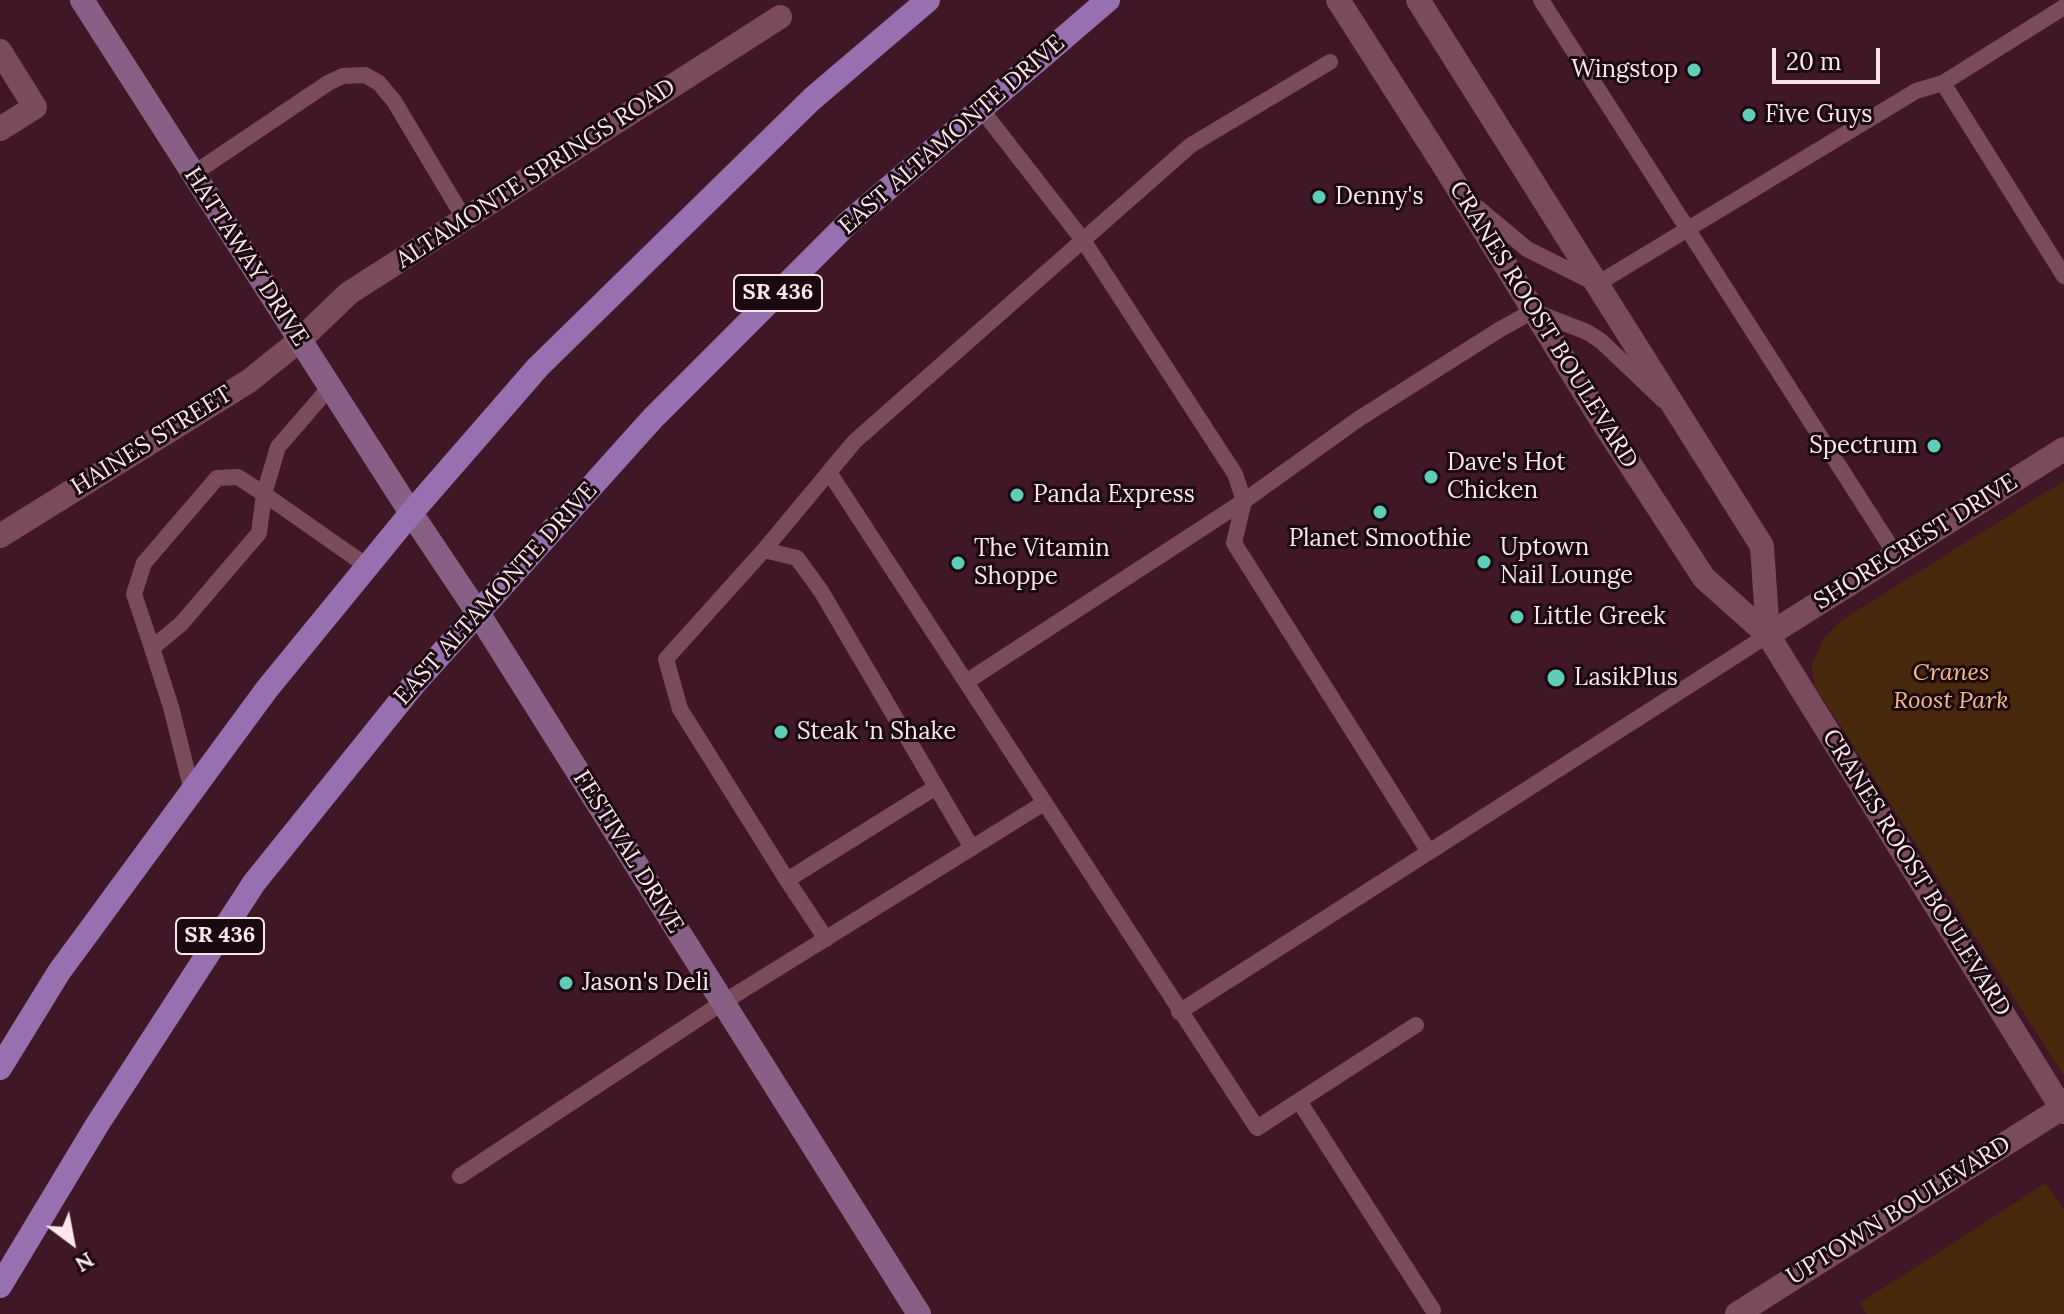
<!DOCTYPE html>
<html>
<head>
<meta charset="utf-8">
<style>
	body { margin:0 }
	#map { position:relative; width:2064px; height:1314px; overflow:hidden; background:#3f1726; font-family:Lora,serif }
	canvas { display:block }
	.north { position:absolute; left:32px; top:1202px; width:80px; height:80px; -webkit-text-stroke:6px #1b0910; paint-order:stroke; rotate:148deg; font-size:22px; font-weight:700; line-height:32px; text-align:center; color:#fce6ec }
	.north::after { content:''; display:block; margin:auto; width:28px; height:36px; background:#fce6ec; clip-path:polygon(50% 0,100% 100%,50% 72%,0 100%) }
	.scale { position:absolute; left:1772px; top:48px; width:108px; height:36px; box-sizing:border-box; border:4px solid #fce6ec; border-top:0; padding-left:10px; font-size:24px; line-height:28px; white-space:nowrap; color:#fce6ec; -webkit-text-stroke:6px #1b0910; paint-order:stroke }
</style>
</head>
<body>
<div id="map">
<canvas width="2064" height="1314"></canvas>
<div class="north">N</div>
<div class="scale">20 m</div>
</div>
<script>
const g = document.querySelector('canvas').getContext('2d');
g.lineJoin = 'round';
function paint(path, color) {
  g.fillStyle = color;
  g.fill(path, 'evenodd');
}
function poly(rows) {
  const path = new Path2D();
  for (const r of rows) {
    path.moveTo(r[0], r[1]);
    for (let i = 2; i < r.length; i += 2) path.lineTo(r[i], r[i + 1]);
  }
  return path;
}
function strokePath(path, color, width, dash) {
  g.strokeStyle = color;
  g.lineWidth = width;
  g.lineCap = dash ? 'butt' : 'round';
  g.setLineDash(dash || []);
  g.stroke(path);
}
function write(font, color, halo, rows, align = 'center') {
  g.font = font + ' Lora,serif';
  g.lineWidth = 6;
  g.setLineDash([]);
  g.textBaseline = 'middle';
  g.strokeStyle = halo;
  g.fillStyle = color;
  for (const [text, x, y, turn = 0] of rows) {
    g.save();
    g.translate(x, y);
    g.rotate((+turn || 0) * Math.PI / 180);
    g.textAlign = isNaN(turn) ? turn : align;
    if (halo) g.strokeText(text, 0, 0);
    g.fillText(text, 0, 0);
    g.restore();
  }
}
paint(poly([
	[2064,481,2064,1076,1814,684,1812,665,1822,641,1839,622],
	[2046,1183,2064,1211,2064,1314,1867,1314,1860,1303]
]), '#49290c');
strokePath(poly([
	[1541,0,1896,555],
	[1330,62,1191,145,855,441,829,472,1257,1128,1416,1025],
	[1943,83,2064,276],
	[981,109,1083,240,1235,474,1244,501,1234,543,1429,852],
	[193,174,328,83,343,76,365,75,379,83,394,101,465,220],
	[1478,208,1527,249,1597,284,1916,91,1943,83,2064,7],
	[764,550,829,472],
	[152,648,134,594,144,563,217,478,238,477,264,494,278,447,330,387],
	[966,682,1244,501,1360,418,1499,330,1533,311,1587,332,1601,341,1663,400],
	[192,791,171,707,152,648,181,624,259,533,264,494,367,566],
	[787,880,936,787],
	[826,939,787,880,680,709,666,659,764,550,797,558,821,591,972,848],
	[1179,1012,1768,635],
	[1299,1101,1433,1310],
	[460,1176,722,1003,1044,803]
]), '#7a4c5b', 16);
strokePath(poly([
	[1338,0,1441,161,1602,421,1704,578,1768,635,2064,1112],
	[1418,0,1762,546,1768,635],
	[0,51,35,107,0,129],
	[0,536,249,381,300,340,349,293,780,17],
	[1768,635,2064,449],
	[1737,1314,2062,1108]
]), '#7a4c5b', 24);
strokePath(poly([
	[82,0,411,513,478,613,919,1314]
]), '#885f85', 24);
strokePath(poly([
	[0,1068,59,972,267,689,411,513,538,367,812,99,928,0],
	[0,1286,97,1125,254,883,414,684,653,418,849,222,1108,0]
]), '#9771af', 24);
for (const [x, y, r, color] of [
	[1694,70,8,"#5eceb8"],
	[1749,115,8,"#5eceb8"],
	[1319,197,8,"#5eceb8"],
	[1934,446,8,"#5eceb8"],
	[1431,477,8,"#5eceb8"],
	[1017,495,8,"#5eceb8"],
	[1380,512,8,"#5eceb8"],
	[1484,562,8,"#5eceb8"],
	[958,563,8,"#5eceb8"],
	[1517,617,8,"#5eceb8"],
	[1556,678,10,"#5eceb8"],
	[781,732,8,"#5eceb8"],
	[566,983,8,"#5eceb8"]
]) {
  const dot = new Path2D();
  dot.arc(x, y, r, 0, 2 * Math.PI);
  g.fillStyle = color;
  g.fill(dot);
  strokePath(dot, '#1b0910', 3);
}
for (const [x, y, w] of [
	[778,293,88],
	[220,936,88]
]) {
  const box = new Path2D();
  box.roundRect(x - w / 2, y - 18, w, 36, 6);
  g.fillStyle = '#1b0910';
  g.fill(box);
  strokePath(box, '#fce6ec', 2);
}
write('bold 22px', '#fce6ec', null, [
	["SR 436",778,293],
	["SR 436",220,936]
]);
write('24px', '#fce6ec', '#1b0910', [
	["Wingstop",1678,70,"right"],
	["Five Guys",1765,115],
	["Denny's",1335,197],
	["Spectrum",1918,446,"right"],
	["Dave's Hot",1447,463],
	["Chicken",1447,491],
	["Panda Express",1033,495],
	["Planet Smoothie",1380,539,"center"],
	["Uptown",1500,548],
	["Nail Lounge",1500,576],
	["The Vitamin",974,549],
	["Shoppe",974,577],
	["Little Greek",1533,617],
	["LasikPlus",1574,678],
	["Steak 'n Shake",797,732],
	["Jason's Deli",582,983]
], 'left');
write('24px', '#fce6ec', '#1b0910', [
	["EAST ALTAMONTE DRIVE",952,135,-41],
	["ALTAMONTE SPRINGS ROAD",536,174,-33],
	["HATTAWAY DRIVE",246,257,57],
	["CRANES ROOST BOULEVARD",1543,325,58],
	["HAINES STREET",152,441,-32],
	["SHORECREST DRIVE",1916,542,-32],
	["EAST ALTAMONTE DRIVE",496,594,-48],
	["FESTIVAL DRIVE",628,852,58],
	["CRANES ROOST BOULEVARD",1916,873,58],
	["UPTOWN BOULEVARD",1899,1211,-32]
]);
write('italic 24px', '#f7b887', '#1b0910', [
	["Cranes",1951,673],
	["Roost Park",1951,701]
]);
</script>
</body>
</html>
